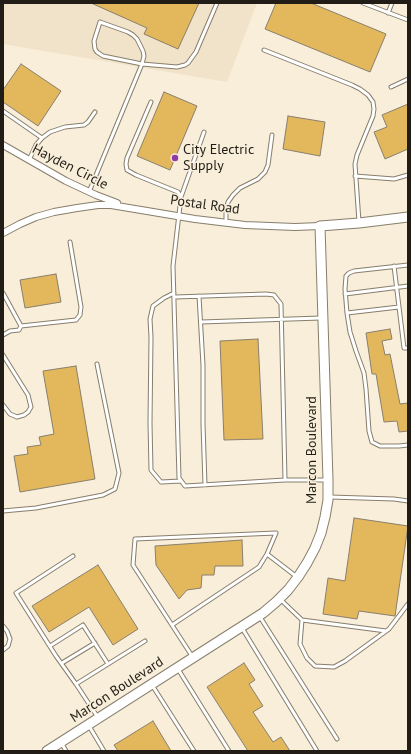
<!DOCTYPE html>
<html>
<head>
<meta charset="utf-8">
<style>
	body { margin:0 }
	#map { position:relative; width:411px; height:754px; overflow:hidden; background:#f8eeda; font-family:"PT Sans",sans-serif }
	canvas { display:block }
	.frame { position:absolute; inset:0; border:4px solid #211d16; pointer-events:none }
</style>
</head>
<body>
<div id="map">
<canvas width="411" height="754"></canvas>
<div class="frame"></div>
</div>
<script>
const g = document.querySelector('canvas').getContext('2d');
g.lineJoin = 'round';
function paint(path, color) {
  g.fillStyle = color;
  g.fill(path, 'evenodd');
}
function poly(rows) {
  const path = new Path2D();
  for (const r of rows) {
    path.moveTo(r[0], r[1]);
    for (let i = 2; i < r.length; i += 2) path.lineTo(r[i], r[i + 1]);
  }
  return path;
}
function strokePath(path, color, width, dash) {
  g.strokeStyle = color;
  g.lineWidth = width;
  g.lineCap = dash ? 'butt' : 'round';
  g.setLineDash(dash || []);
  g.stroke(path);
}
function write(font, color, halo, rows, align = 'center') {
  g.font = font + ' "PT Sans",sans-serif';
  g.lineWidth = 3;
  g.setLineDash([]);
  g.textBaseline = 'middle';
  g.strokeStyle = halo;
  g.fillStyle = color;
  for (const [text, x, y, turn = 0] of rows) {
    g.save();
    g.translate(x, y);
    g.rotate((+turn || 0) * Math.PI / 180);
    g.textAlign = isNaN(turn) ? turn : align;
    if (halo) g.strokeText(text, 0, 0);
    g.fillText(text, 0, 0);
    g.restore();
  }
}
paint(poly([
	[3,3,257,3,227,82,3,44]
]), '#f1e3c9');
const building = poly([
	[91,3,199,3,178,49,144,34,147,28,91,3],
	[276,3,311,3,386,34,370,72,265,29,276,3],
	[21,64,61,91,38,126,3,102,3,90,21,64],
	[164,92,197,106,170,170,137,156,164,92],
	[408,104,408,149,385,159,374,132,387,127,382,115,408,104],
	[288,116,325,122,320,156,283,149,288,116],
	[56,274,61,302,25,308,20,280,56,274],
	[390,329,392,339,382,341,385,355,390,354,400,404,408,403,408,431,399,432,397,421,384,422,376,374,372,374,366,333,390,329],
	[258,339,263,439,224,440,220,341,258,339],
	[76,366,95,479,20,492,14,456,28,454,27,447,41,445,39,437,54,434,43,371,76,366],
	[354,518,408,526,395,616,359,611,357,619,323,614,328,578,345,581,354,518],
	[242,540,243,566,215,566,214,575,202,575,201,588,187,590,179,599,156,565,155,546,242,540],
	[98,565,138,629,113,645,89,607,49,632,32,606,98,565],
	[244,663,255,680,249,684,263,706,253,712,273,742,281,737,290,751,248,751,207,687,244,663],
	[153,721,171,751,118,751,114,745,153,721]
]);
paint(building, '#e3b75c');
strokePath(building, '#887f6d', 1);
const lane = poly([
	[363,3,408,20],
	[388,13,392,3],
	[100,22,128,32,133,35,137,39,143,51,144,56,142,64,103,56,97,52,95,49,94,41,100,22],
	[264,50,352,85,360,89,368,95,373,102,374,109,373,116,357,155,355,164,359,222],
	[391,87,408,79],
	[151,102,127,158,126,164,127,170,136,175,178,192,181,197,173,266,179,478,185,486,285,480,326,480],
	[3,111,42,138],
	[29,160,36,145,42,138,50,132,65,127,84,125,88,122,95,112],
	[355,176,394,179,408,175],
	[89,192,142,64,177,67,185,65,188,63,196,52,217,3],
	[181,197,204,132],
	[226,223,226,210,228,202,233,195,240,188,258,179,265,172,268,165,272,135],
	[394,266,399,307],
	[3,293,21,326,19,330,10,331,3,335],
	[174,293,164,298,153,306,150,319,151,337,150,423,151,470,161,482,181,481],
	[345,294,408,286],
	[199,296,203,365,203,424,205,485],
	[175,297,266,294,274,295,281,304,285,480],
	[347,313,345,289,346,276,349,273,354,271,408,265],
	[201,322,321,318],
	[21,326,76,320,80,315,81,307,70,242],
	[408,348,404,348,399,307,347,313,350,332,356,351,364,373,366,389,369,431,372,442,380,446,399,446,408,445],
	[3,355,28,395,31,407,28,412,24,415,17,417,10,414,3,405],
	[330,497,394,499,408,501],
	[3,511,36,508,103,495,115,489,119,473,97,364],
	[267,554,297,577],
	[73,556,16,593,56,656,76,684,97,716],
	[281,600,302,620,300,644,307,658,315,666,334,667,345,661,389,629,408,604],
	[260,617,337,739],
	[302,620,386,631],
	[172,625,259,567,267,554,276,533,135,539,133,565,192,656],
	[3,626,7,631,10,639,8,646,3,650],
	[242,628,317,751],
	[50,646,83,625,108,664],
	[62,663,95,643],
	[178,669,229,751],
	[76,684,145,641],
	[152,685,194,751],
	[89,726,104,751],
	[62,744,66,751]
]);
const street = poly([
	[3,145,66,181,96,195,117,203],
	[3,233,20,224,36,217,54,212,77,208,98,205,111,205,195,219,245,225,295,227,320,226]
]);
const secondary = poly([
	[47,751,263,613,276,602,288,590,298,577,307,563,315,548,321,533,325,517,328,500,328,480,320,226,359,223,408,217]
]);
strokePath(lane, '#877e6c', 5);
strokePath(street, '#877e6c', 8);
strokePath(secondary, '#877e6c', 11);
strokePath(lane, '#fff', 3);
strokePath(street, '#fff', 6);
strokePath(secondary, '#fff', 9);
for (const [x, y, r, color] of [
	[175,158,4,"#913aa6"]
]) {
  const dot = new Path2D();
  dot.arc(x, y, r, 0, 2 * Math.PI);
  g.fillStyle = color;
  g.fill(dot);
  strokePath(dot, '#f8eeda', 1.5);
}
write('14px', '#211d16', '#f8eeda', [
	["City Electric",183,150],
	["Supply",183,166]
], 'left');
write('14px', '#211d16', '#f8eeda', [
	["Hayden Circle",70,167,27],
	["Postal Road",205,205,8],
	["Marcon Boulevard",312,450,-90],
	["Marcon Boulevard",117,690,-33]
]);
</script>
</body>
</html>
